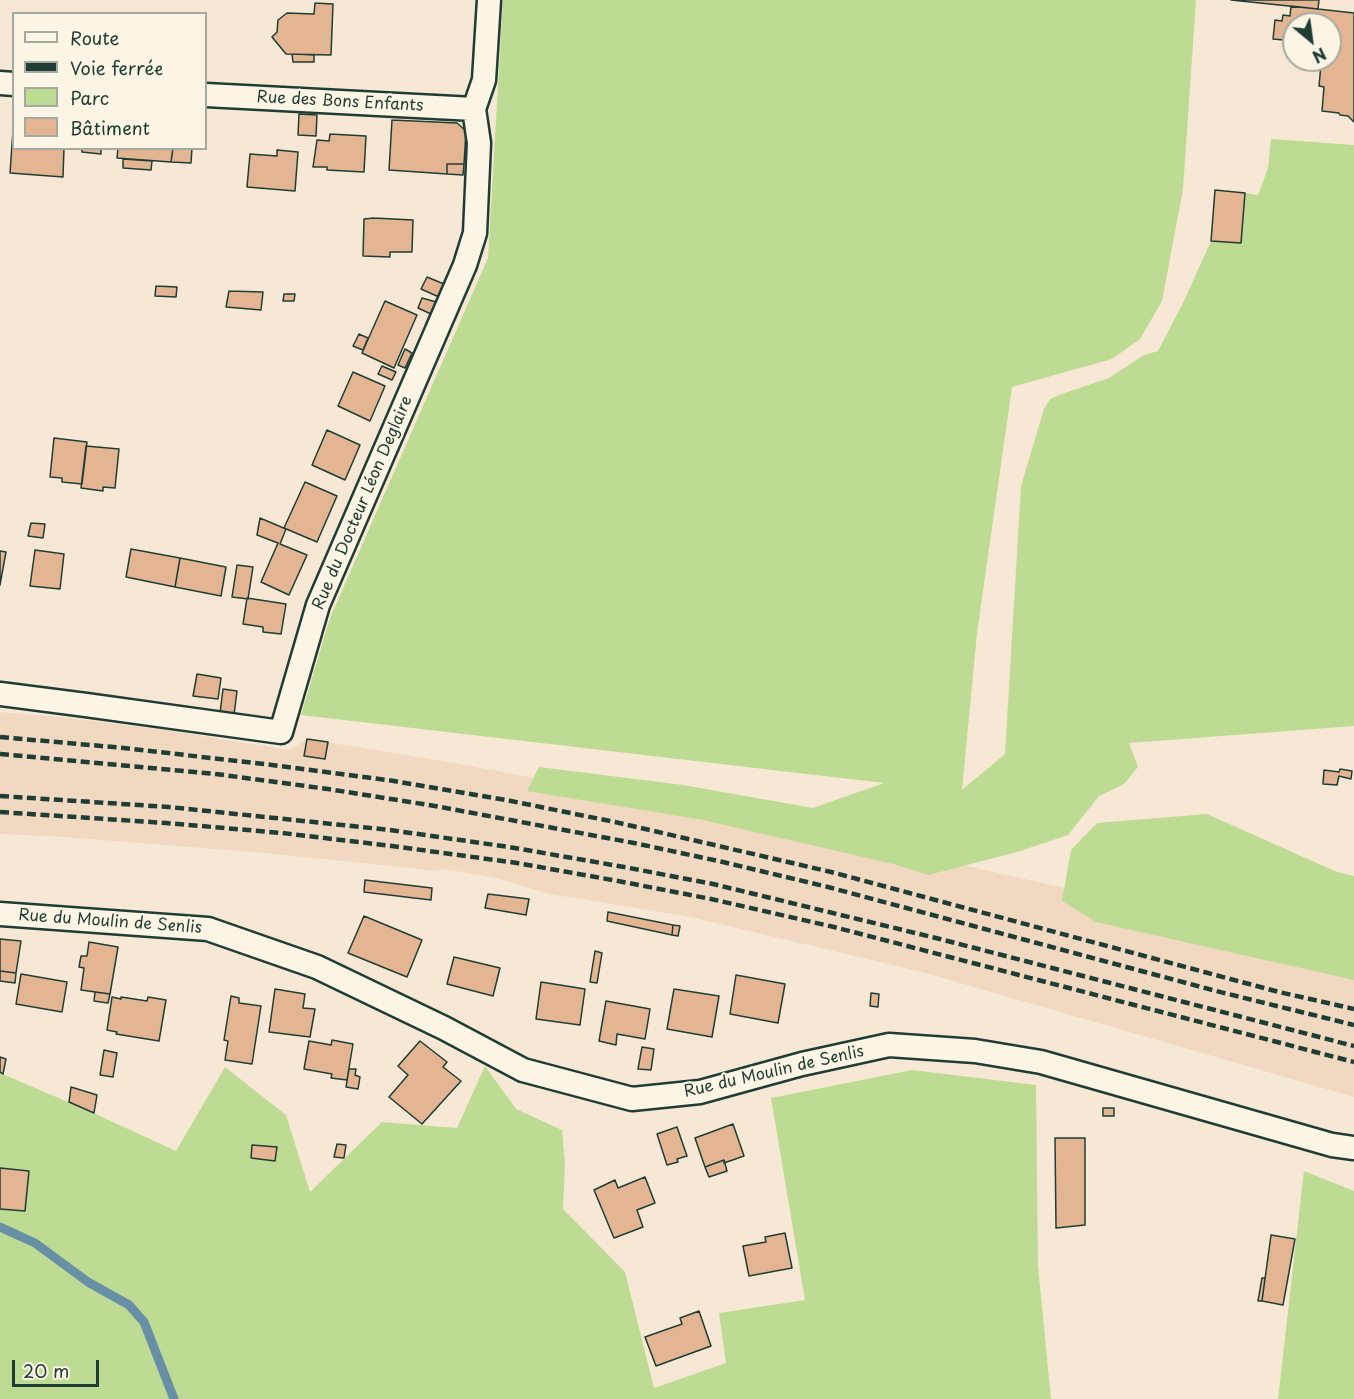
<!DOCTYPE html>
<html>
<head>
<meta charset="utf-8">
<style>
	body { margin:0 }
	#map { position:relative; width:1354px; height:1399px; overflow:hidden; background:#f7e8d5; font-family:"Playpen Sans",sans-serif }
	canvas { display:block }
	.legend { position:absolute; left:12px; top:12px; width:195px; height:138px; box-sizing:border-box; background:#fcf5e5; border:2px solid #a4ab9e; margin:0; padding:8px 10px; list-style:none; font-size:18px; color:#1f3d34 }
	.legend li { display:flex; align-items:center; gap:12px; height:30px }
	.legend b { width:30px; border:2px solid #a4ab9e }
	.north { position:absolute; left:1282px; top:12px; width:60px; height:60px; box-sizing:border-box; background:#fcf5e5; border:2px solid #a4ab9e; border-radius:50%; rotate:151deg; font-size:16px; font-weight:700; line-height:24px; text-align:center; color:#1f3d34 }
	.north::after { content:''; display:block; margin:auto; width:21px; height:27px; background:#1f3d34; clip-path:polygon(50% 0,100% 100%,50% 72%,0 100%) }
	.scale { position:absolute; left:12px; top:1360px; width:87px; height:27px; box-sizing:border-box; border:3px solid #1f3d34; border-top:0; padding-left:8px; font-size:18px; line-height:21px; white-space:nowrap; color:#1f3d34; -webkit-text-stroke:4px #fcf5e5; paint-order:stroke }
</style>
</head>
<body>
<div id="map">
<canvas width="1354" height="1399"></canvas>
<ul class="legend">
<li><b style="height:8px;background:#fcf5e5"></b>Route</li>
<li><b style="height:8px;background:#1f3d34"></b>Voie ferrée</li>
<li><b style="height:16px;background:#bddb93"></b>Parc</li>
<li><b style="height:16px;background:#e3b593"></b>Bâtiment</li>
</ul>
<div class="north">N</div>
<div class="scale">20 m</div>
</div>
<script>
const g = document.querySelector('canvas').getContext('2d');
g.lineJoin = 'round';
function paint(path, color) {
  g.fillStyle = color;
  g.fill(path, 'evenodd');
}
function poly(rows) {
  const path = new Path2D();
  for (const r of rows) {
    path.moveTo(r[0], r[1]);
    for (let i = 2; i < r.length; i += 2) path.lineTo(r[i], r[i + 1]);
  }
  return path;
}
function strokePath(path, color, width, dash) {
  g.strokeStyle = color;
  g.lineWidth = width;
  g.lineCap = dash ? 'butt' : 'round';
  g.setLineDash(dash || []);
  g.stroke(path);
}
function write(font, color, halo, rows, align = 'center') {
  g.font = font + ' "Playpen Sans",sans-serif';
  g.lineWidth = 4.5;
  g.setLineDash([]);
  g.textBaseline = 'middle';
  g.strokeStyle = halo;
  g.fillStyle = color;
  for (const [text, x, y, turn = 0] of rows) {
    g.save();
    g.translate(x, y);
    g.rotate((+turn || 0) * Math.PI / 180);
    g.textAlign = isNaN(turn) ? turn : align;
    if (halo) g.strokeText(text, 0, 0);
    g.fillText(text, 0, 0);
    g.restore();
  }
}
paint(poly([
	[0,712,69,718,171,731,290,750,307,739,420,757,745,816,1354,953,1354,1097,922,972,686,916,549,894,492,877,444,869,438,871,265,853,64,837,0,834]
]), '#f1d9c1');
paint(poly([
	[503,0,1196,0,1183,189,1162,301,1140,339,1112,359,1012,387,977,633,962,790,1005,754,1021,486,1044,409,1050,399,1059,395,1109,378,1144,355,1158,351,1184,301,1211,241,1241,243,1245,193,1258,195,1268,168,1271,139,1354,145,1354,726,1129,743,1138,767,1124,784,1099,796,1068,835,1017,852,928,875,893,864,703,820,527,791,539,767,683,785,813,808,884,783,301,715,330,618,488,258],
	[1207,814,1337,872,1354,876,1354,980,1096,922,1062,901,1071,850,1097,823],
	[485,1066,516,1109,562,1130,565,1164,563,1209,625,1272,654,1388,726,1363,719,1313,805,1300,771,1098,912,1070,1036,1085,1038,1266,1051,1399,0,1399,0,1073,89,1111,176,1151,225,1067,286,1115,310,1192,382,1122,457,1128],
	[1304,1171,1354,1191,1354,1399,1278,1399]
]), '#bddb93');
strokePath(poly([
	[0,1227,35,1243,88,1282,129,1305,144,1322,174,1399]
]), '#678fa6', 9);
const building = poly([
	[1231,0,1319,0,1318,9,1231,0],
	[315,3,333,4,331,55,286,54,272,37,277,32,278,20,287,13,314,14,315,3],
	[1291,6,1354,13,1354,122,1348,116,1340,115,1339,113,1322,111,1324,87,1319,86,1321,64,1326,65,1327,60,1330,60,1330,24,1294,24,1294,41,1273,39,1275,20,1282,21,1283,15,1290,16,1291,6],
	[292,54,314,55,314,62,293,62,292,54],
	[299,114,317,115,316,136,298,135,299,114],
	[392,120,457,123,466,131,464,164,447,164,447,174,389,170,392,120],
	[13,130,14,148,64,148,63,177,10,173,13,130],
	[330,134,366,136,364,172,327,170,327,167,313,167,317,140,329,141,330,134],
	[82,148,101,148,101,154,82,152,82,148],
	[118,148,173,148,171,162,117,158,118,148],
	[173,148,192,148,191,163,171,162,173,148],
	[277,150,298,152,295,191,247,187,250,154,277,156,277,150],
	[123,159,152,161,151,170,123,168,123,159],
	[447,164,464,164,463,175,447,174,447,164],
	[1215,190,1245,193,1241,243,1211,241,1215,190],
	[374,218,413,220,412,252,390,252,390,257,363,256,364,219,374,218],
	[427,277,444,284,439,297,421,289,427,277],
	[156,286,177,287,176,297,155,296,156,286],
	[229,291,263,292,261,310,226,307,229,291],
	[284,294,295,294,294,301,283,301,284,294],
	[422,298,436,302,431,314,418,308,422,298],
	[385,301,417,315,394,368,362,353,385,301],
	[359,334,368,338,363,350,353,346,359,334],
	[405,349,412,353,405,368,398,365,405,349],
	[382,366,396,372,392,380,378,374,382,366],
	[353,372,385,386,370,421,338,406,353,372],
	[327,430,360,445,345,480,312,465,327,430],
	[54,438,87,442,82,484,62,482,62,478,50,477,54,438],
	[86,446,119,449,115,488,103,487,103,491,81,488,86,446],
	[305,482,337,496,317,542,284,528,305,482],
	[260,518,286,529,280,544,307,555,289,595,261,582,278,543,257,535,260,518],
	[31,523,45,524,43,538,28,536,31,523],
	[131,549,180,558,175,587,126,577,131,549],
	[35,550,64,554,60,589,30,586,35,550],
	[0,551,6,552,0,585,0,551],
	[180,558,226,567,221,596,175,587,180,558],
	[237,565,253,567,248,599,232,597,237,565],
	[247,598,286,604,281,634,263,632,263,627,243,624,247,598],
	[197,674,221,678,218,699,193,696,197,674],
	[223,689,237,691,234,715,220,713,223,689],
	[307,739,328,742,325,759,304,756,307,739],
	[1340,769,1352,771,1351,779,1339,776,1337,785,1323,784,1324,770,1339,772,1340,769],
	[365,880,432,888,431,900,364,892,365,880],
	[488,894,529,899,526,915,485,908,488,894],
	[608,912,673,925,672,935,607,921,608,912],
	[364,916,422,940,407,977,348,953,364,916],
	[673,925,680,926,678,936,672,935,673,925],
	[0,939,21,941,16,973,0,971,0,939],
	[89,942,118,947,110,994,81,990,84,968,79,967,81,956,87,956,89,942],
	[595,951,602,953,597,983,590,982,595,951],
	[454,957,500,968,493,996,447,984,454,957],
	[0,971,16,973,15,983,0,981,0,971],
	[21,974,67,982,62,1012,16,1004,21,974],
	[736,975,785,984,778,1023,730,1014,736,975],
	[541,982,585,989,580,1025,536,1019,541,982],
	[275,989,305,994,303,1008,315,1009,310,1037,269,1032,275,989],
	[674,989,719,996,712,1037,667,1029,674,989],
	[95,992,110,994,108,1003,94,1001,95,992],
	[871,993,879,994,878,1007,870,1006,871,993],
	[231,996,239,998,239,1003,261,1006,252,1064,225,1060,228,1041,224,1040,231,996],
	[112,997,121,999,121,997,147,1001,148,997,166,1000,159,1041,116,1034,117,1032,107,1030,112,997],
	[606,1001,650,1009,645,1039,617,1034,616,1045,599,1041,606,1001],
	[332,1040,353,1044,347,1080,331,1078,332,1074,304,1069,309,1041,331,1045,332,1040],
	[420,1041,447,1062,443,1067,461,1081,422,1124,389,1097,408,1075,398,1066,420,1041],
	[642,1047,654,1049,651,1070,638,1069,642,1047],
	[104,1050,117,1053,113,1077,100,1075,104,1050],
	[0,1057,6,1059,3,1074,0,1072,0,1057],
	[349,1069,356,1069,355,1075,360,1077,358,1089,346,1087,349,1069],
	[71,1087,97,1095,94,1113,69,1102,71,1087],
	[1103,1108,1114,1108,1114,1116,1103,1116,1103,1108],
	[733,1124,744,1156,724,1163,724,1160,705,1167,695,1138,733,1124],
	[677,1127,687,1156,677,1159,678,1162,667,1165,657,1134,677,1127],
	[1055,1138,1085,1138,1085,1225,1056,1228,1055,1138],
	[337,1144,346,1145,344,1158,334,1157,337,1144],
	[252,1145,277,1147,275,1161,251,1158,252,1145],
	[724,1160,727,1171,709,1177,705,1167,724,1160],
	[0,1168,29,1171,25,1211,0,1209,0,1168],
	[645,1177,655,1203,637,1210,643,1227,614,1238,594,1190,615,1180,618,1188,645,1177],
	[785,1233,792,1268,749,1276,743,1246,766,1242,765,1237,785,1233],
	[1271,1235,1295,1239,1283,1305,1262,1301,1271,1235],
	[1262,1278,1265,1278,1262,1301,1258,1301,1262,1278],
	[699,1311,711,1346,656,1366,645,1337,682,1324,680,1318,699,1311]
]);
paint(building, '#e3b593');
strokePath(building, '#1f3d34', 1.5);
const street = poly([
	[0,83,14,84],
	[206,95,474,109],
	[0,694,86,705,281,732,318,605,465,265,475,233,479,143,474,109,484,80,489,0],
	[0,914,208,929,317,967,444,1028,523,1070,632,1099,700,1092,802,1064,889,1045,975,1051,1041,1062,1332,1145,1354,1148]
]);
strokePath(street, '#1f3d34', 27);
strokePath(street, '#fcf5e5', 22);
strokePath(poly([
	[0,737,124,748,272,765,394,781,506,800,615,822,831,872,1279,992,1354,1009],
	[0,754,216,774,328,789,435,806,634,843,723,862,828,887,1216,991,1354,1025],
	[0,796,169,807,390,830,509,847,624,867,713,884,940,939,1354,1046],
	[0,812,166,823,282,833,392,846,517,863,618,881,711,899,834,927,1354,1062]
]), '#1f3d34', 4.5, [9, 4.5]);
write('16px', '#1f3d34', '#fcf5e5', [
	["Rue des Bons Enfants",340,102,3],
	["Rue du Docteur Léon Deglaire",363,503,-67],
	["Rue du Moulin de Senlis",110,922,4],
	["Rue du Moulin de Senlis",774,1072,-13]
]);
</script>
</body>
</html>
